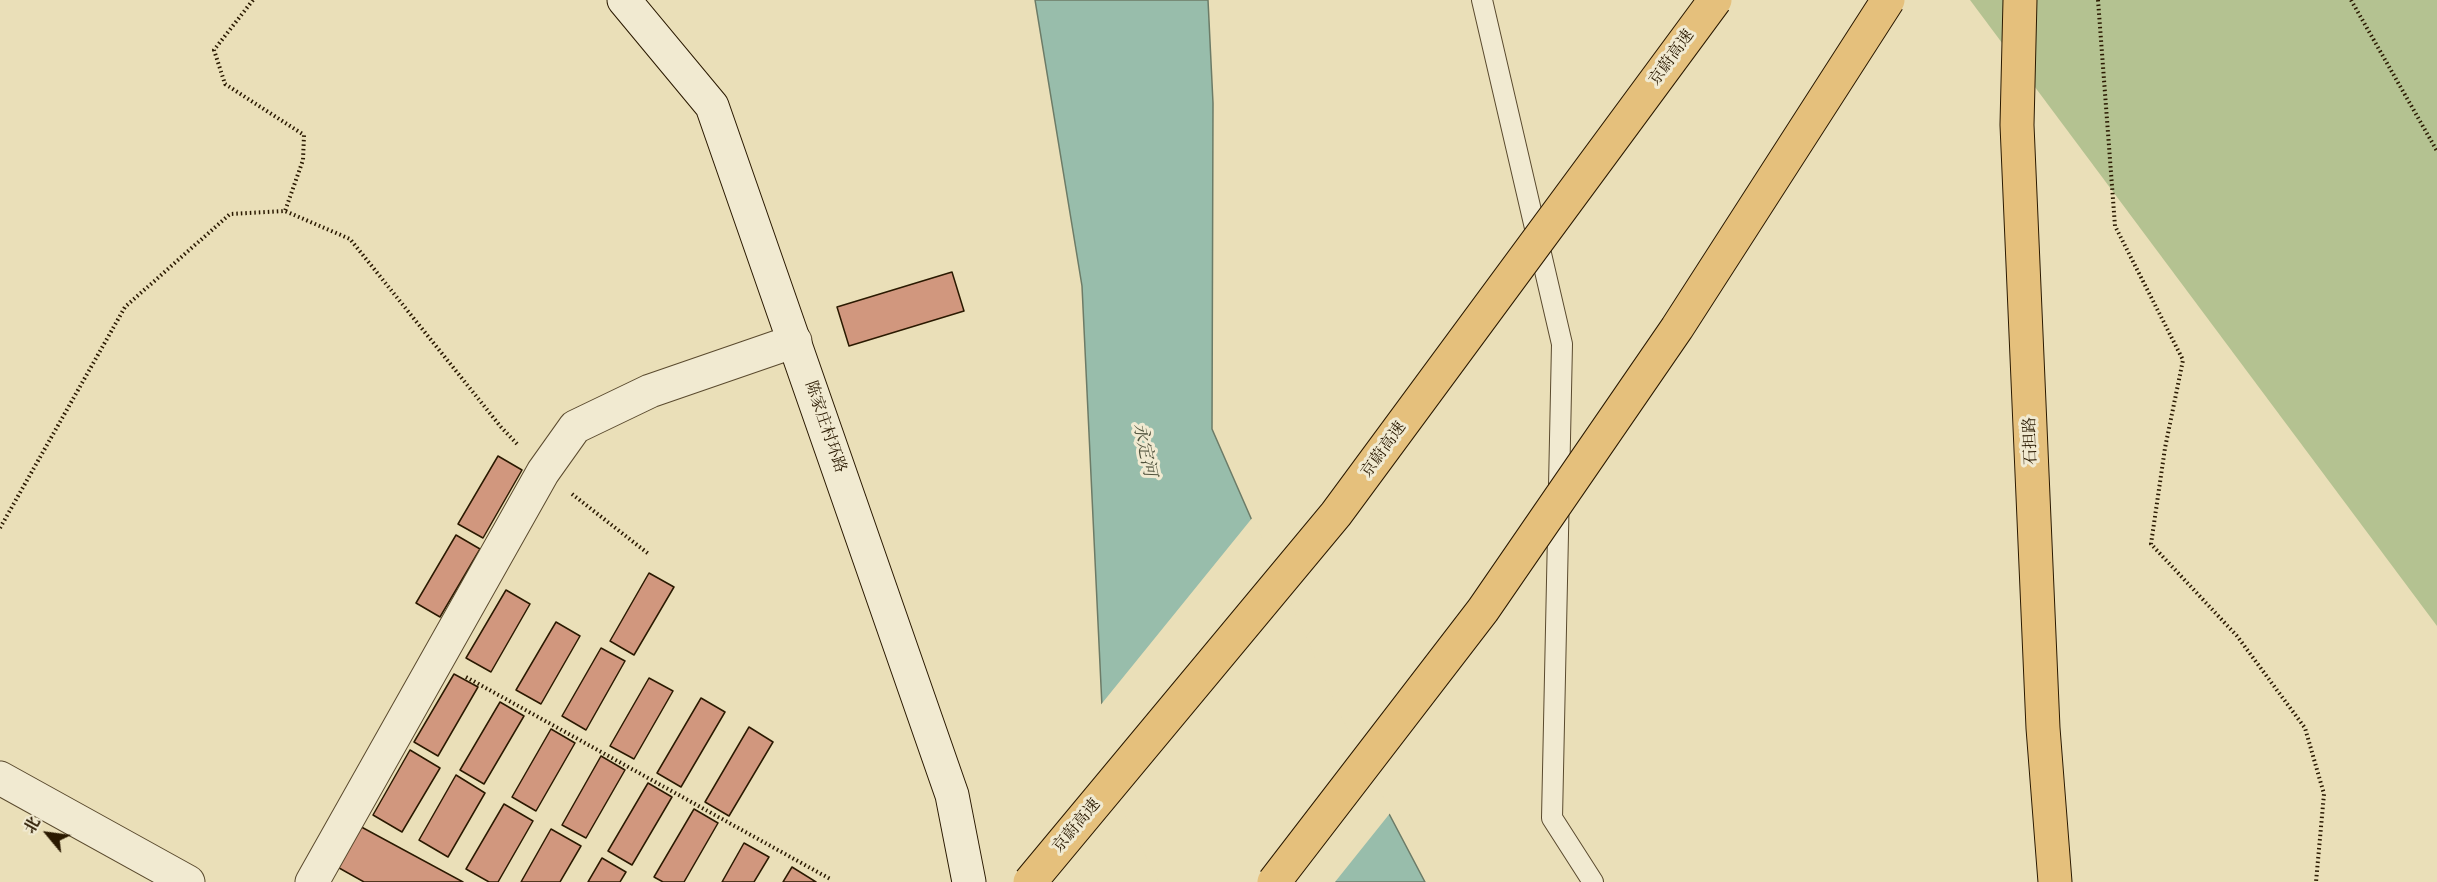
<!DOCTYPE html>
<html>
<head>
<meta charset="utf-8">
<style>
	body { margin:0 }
	#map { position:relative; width:2437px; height:882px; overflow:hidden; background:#eadfb8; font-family:Alegreya,"Noto Serif SC",serif }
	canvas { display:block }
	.north { position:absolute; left:18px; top:804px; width:60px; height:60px; -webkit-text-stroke:4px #f1ead1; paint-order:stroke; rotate:299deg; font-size:16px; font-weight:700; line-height:24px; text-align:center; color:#2a1900 }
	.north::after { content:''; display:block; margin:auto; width:21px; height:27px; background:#2a1900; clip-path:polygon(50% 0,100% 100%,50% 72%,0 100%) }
</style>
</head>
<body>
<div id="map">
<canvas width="2437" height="882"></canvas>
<div class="north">北</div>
</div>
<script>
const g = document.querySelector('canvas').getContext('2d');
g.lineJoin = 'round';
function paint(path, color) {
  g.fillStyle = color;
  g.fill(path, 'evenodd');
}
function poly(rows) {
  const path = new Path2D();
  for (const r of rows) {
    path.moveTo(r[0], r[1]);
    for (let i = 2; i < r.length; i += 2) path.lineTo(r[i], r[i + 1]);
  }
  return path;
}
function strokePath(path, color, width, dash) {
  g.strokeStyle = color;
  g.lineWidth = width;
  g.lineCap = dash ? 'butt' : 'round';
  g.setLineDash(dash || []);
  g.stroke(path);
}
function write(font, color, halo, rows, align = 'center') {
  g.font = font + ' Alegreya,"Noto Serif SC",serif';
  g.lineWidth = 6;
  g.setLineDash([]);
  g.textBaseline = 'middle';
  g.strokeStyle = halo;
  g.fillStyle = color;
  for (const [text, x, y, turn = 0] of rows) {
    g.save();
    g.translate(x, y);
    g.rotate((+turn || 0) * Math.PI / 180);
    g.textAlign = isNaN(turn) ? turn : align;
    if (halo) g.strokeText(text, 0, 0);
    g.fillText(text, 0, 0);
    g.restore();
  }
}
paint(poly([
	[1970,0,2437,0,2437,626]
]), '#b4c291');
const water = poly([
	[1035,0,1208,0,1213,103,1212,429,1337,715,1425,882,1162,882,1105,770,1082,286,1035,0]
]);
paint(water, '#98bdab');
strokePath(water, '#6c7b67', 1.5);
paint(poly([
	[1253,517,1340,714,1391,812,1335,882,1159,882,1102,770,1099,707]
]), '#eadfb8');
const building = poly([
	[952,272,964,311,849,346,837,307,952,272],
	[498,456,522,470,483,538,458,524,498,456],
	[456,535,480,549,440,617,416,603,456,535],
	[649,573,674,587,634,655,610,641,649,573],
	[506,590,530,604,491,672,466,658,506,590],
	[556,622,580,636,541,704,516,690,556,622],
	[601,648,625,661,586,730,562,716,601,648],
	[454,674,478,687,438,756,414,742,454,674],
	[649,678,673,691,634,759,610,746,649,678],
	[701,698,725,712,681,787,657,773,701,698],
	[500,702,524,716,484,784,460,770,500,702],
	[749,727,773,742,729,816,705,802,749,727],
	[551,729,575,743,536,811,512,797,551,729],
	[410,750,440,768,402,832,373,815,410,750],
	[601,756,625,770,586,838,562,825,601,756],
	[456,775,485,793,448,857,419,840,456,775],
	[648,783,672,797,632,865,608,851,648,783],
	[504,804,533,821,498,882,489,882,466,869,504,804],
	[694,809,718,823,684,882,663,882,654,877,694,809],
	[354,823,463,882,364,882,332,864,354,823],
	[551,829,581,846,560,882,521,882,551,829],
	[744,843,769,857,754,882,722,882,744,843],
	[602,858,626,872,620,882,588,882,602,858],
	[792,867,816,882,783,882,792,867]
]);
paint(building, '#d1977e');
strokePath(building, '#2a1900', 1.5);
const lane = poly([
	[1482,0,1562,344,1552,818,1593,882]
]);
const street = poly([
	[0,778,188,882],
	[312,882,543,472,575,427,650,391,795,341]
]);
const secondary = poly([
	[624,0,712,106,952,795,969,882]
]);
const primary = poly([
	[2020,0,2017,125,2043,728,2055,882]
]);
strokePath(lane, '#5a4a2e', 22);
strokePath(street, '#5a4a2e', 35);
strokePath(secondary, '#2a1900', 35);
strokePath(primary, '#2a1900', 35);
strokePath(poly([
	[253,0,214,50,225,84,304,135,303,160,285,211],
	[2098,0,2115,226,2183,360,2165,448,2151,544,2237,636,2305,728,2324,794,2316,882],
	[2351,0,2437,151],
	[572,494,650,555],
	[0,528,125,307,230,214,285,211,350,239,501,427,518,445],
	[466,677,832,880]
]), '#2a1900', 4, [1.5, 3]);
strokePath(lane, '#f1ead1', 20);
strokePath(street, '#f1ead1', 33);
strokePath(secondary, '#f1ead1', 33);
strokePath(primary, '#e5c07c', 33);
const highwayBridge = poly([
	[1030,882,1336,514,1715,0],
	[1274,882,1483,610,1677,328,1888,0]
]);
strokePath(highwayBridge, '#2a1900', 35, []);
strokePath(highwayBridge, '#e5c07c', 33);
write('16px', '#2a1900', '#f1ead1', [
	["京蔚高速",1672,58,-54],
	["陈家庄村环路",825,427,71],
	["石担路",2031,441,-92],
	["京蔚高速",1384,450,-54],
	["京蔚高速",1077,826,-50]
]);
write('italic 18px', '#50523c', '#f1ead1', [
	["永定河",1144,450,78]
]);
</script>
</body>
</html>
